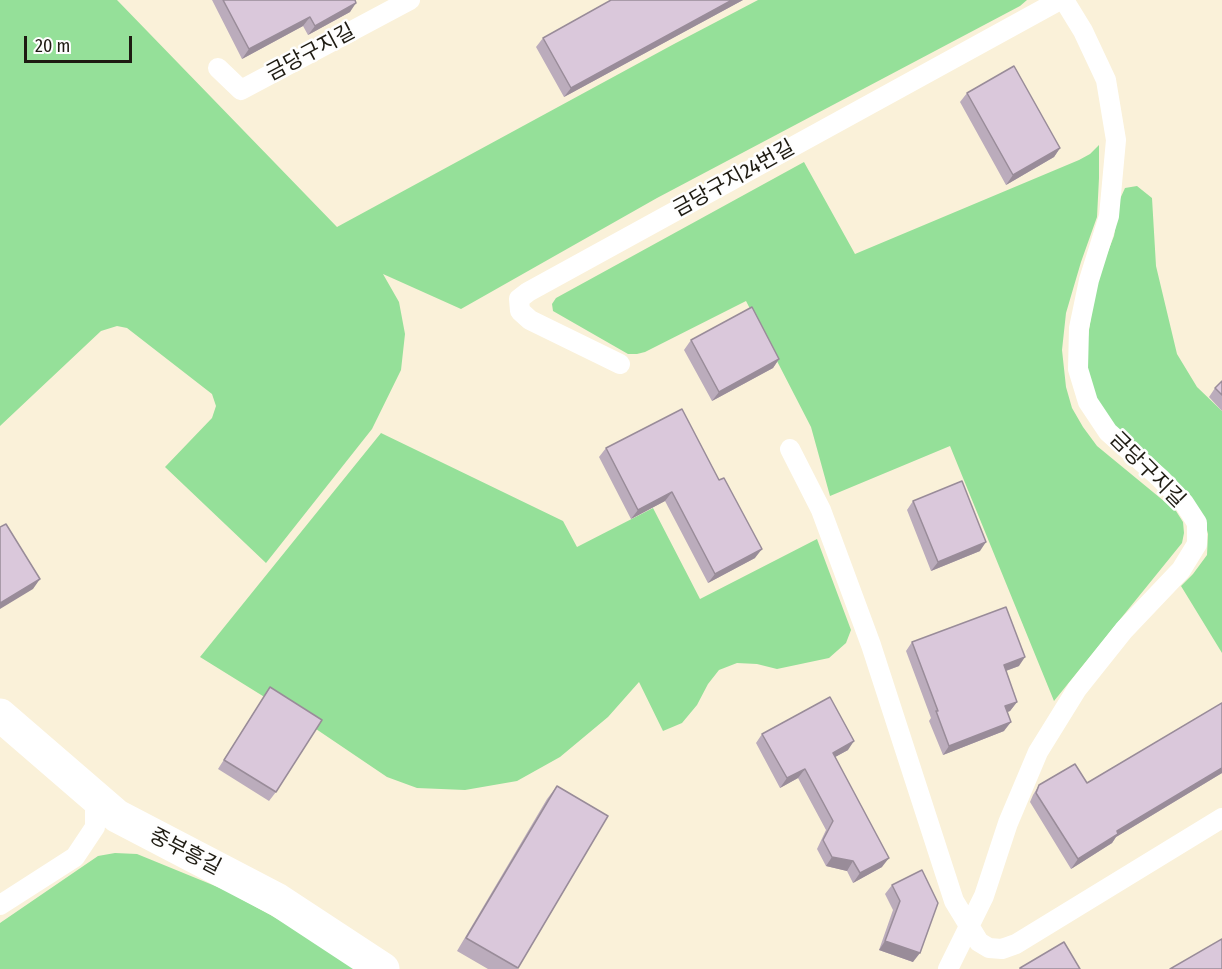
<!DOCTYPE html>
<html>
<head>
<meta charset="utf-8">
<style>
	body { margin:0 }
	#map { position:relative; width:1222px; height:969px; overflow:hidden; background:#faf1d9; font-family:"Fira Sans Condensed",sans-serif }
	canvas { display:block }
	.scale { position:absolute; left:24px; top:36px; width:108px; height:27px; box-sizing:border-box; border:3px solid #1e1b12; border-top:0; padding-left:8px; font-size:18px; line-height:21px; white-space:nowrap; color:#1e1b12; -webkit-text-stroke:4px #fefefe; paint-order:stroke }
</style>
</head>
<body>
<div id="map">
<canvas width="1222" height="969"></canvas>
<div class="scale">20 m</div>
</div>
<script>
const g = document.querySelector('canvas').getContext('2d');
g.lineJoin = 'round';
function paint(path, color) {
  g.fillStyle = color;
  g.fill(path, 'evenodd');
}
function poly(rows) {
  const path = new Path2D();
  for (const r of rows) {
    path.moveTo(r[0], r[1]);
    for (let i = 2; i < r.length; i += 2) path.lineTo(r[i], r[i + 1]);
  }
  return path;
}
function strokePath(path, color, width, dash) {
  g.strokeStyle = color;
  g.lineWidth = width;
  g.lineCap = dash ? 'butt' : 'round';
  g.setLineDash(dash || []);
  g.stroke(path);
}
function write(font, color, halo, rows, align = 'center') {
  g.font = font + ' "Fira Sans Condensed","Noto Sans KR",sans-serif';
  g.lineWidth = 5;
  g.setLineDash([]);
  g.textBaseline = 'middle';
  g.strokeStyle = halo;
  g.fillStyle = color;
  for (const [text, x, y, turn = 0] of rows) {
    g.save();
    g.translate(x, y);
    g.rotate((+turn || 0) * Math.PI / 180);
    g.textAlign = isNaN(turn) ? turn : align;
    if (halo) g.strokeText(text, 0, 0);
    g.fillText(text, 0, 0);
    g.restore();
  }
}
paint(poly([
	[0,0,117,0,337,227,674,44,758,0,1027,0,1020,6,657,198,461,309,383,274,399,302,405,334,401,370,372,429,266,563,165,467,212,418,216,406,212,394,127,328,117,326,101,331,0,426],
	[1099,145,1099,178,1097,217,1081,262,1066,313,1062,350,1066,387,1072,408,1083,427,1097,446,1176,511,1183,522,1184,533,1182,543,1054,701,950,446,830,496,811,427,746,301,645,352,637,354,628,354,553,311,552,304,556,298,804,162,855,254,1079,160,1090,154],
	[1137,186,1152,198,1156,266,1177,354,1197,387,1222,411,1222,653,1181,586,1193,574,1207,555,1208,534,1204,518,1116,430,1095,398,1086,373,1087,344,1096,282,1114,236,1120,199,1125,188],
	[381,433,563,521,577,547,653,508,700,599,817,539,851,630,846,643,829,658,777,669,757,664,737,663,719,670,708,684,697,705,682,723,663,731,639,682,608,717,560,757,517,781,465,790,417,788,387,777,316,729,200,657],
	[115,853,137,854,225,890,285,923,358,969,0,969,0,923,98,856]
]), '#95e099');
strokePath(poly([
	[218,68,241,90,410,0],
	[620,364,530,320,520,311,519,299,528,292,1060,0],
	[790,449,821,510,871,645,954,901,979,942,989,948,1002,949,1016,944,1222,818],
	[0,905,75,857,95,827,95,798],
	[948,969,984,896,1008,823,1038,752,1077,689,1124,630,1181,570,1197,544,1197,523,1184,503,1160,478,1108,432,1088,402,1078,369,1079,328,1089,280,1109,216,1116,140,1106,80,1083,31,1064,0]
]), '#fff', 20);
strokePath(poly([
	[0,715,117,816,278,900,383,969]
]), '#fff', 33);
paint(poly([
	[212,0,355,0,350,12,308,35,303,26,242,59],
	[743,0,564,97,536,47,543,38],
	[967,93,1060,148,1054,157,1006,185,960,102],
	[691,340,779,359,773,368,712,401,684,350],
	[1222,381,1222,411,1209,397,1215,388],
	[606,448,719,480,755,558,708,583,665,501,631,519,599,457],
	[913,501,980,551,931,571,907,510],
	[912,642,1019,666,1006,671,1017,702,1010,711,1007,712,1004,731,943,755,929,721,931,718,906,651],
	[270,687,276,792,269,801,218,769],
	[1222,703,1222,773,1116,837,1112,843,1071,869,1030,802,1033,795,1039,785,1087,783],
	[762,734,848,750,835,757,882,867,853,883,847,871,826,866,817,849,826,830,798,778,780,788,756,743],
	[557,786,608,816,517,969,488,969,457,951,547,799],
	[922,870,913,962,879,950,893,910,885,894,892,885]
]), '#bbacbc');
paint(poly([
	[732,0,743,0,564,97,571,88],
	[356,3,350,12,308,35,315,26],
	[310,17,303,26,242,59,249,49],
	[1060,148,1054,157,1006,185,1013,175],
	[779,359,773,368,712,401,719,392],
	[672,492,665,501,631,519,638,510],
	[986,542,980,551,931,571,938,562],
	[762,549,755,558,708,583,715,574],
	[40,579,33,589,0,609,0,603],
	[1025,657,1019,666,997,674,1004,665],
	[1017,702,1010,711,998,716,1005,706],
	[1011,722,1004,731,943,755,949,746],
	[854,741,848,750,826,762,833,753],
	[1222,768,1222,773,1116,837,1112,843,1071,869,1078,859,1117,831],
	[805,769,798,778,780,788,787,778],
	[832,857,853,861,847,871,826,866],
	[889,858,882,867,853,883,860,873],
	[885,941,920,953,913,962,879,950]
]), '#998c99');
const building = poly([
	[223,0,355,0,356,3,315,26,310,17,249,49,223,0],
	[611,0,732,0,571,88,543,38,611,0],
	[1014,66,1060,148,1013,175,967,93,1014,66],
	[752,307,779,359,719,392,691,340,752,307],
	[1222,381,1222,395,1215,388,1222,381],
	[682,409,719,480,724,478,762,549,715,574,672,492,638,510,606,448,682,409],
	[962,481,986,542,938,562,913,501,962,481],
	[6,524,40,579,0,603,0,527,6,524],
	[1006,607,1025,657,1004,665,1017,702,1005,706,1011,722,949,746,936,711,938,711,912,642,1006,607],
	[270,687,322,720,276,792,224,760,270,687],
	[830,697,854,741,833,753,889,858,860,873,853,861,832,857,823,840,833,821,805,769,787,778,762,734,830,697],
	[1222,703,1222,768,1117,831,1118,834,1078,859,1036,793,1039,785,1075,764,1087,783,1222,703],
	[557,786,608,816,518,968,466,938,557,786],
	[922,870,938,903,920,953,885,941,900,901,892,885,922,870],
	[1222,939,1222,969,1170,969,1222,939],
	[1064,942,1080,969,1020,969,1020,968,1064,942]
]);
paint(building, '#dac8db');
strokePath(building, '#998c99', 1.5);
write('21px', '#1e1b12', '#fefefe', [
	["금당구지길",311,53,-28],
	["금당구지24번길",734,179,-29],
	["금당구지길",1147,470,45],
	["중부흥길",185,852,27]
]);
</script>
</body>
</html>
